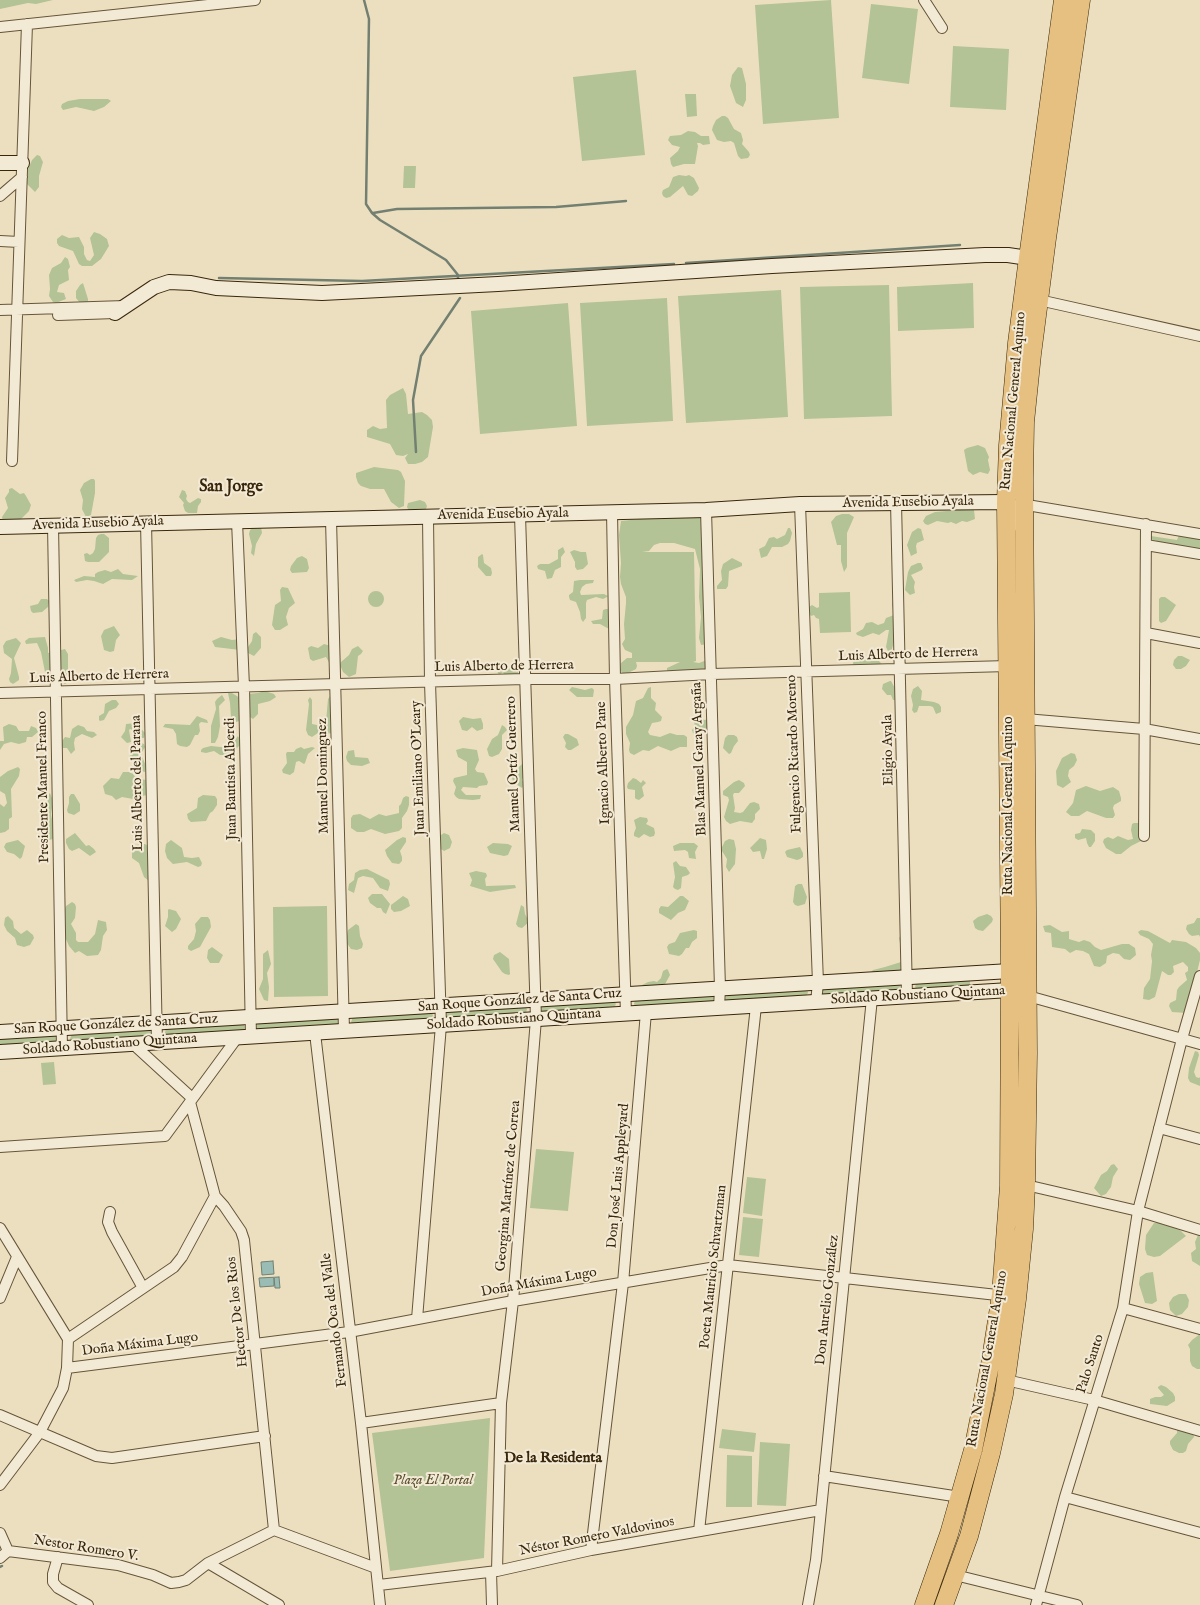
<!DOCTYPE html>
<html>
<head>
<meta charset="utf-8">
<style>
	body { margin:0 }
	canvas { display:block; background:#ecdfc0 }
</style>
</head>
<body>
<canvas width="1200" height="1605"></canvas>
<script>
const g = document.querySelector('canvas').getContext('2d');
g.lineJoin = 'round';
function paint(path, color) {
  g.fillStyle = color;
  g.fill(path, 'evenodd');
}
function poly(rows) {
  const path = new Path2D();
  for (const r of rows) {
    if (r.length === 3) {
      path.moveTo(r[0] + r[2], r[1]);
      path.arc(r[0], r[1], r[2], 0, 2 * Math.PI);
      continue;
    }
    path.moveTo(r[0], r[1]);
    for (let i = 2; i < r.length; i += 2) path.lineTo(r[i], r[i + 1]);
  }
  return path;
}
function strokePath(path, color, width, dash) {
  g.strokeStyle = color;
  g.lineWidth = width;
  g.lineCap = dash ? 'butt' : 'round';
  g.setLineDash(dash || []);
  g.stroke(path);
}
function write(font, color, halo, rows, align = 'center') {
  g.font = font + ' "IM FELL English",serif';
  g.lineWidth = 4;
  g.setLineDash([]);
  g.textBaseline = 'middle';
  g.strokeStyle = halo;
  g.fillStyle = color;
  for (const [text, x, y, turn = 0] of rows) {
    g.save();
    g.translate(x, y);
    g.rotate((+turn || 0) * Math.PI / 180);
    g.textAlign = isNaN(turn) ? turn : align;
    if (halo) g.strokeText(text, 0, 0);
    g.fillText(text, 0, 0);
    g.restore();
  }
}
paint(poly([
	[0,0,53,0,36,4,28,3,0,9],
	[831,0,839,118,763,124,755,5],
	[871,4,918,9,909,84,862,78],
	[953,46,1009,49,1006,110,950,107],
	[738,67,742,68,746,84,746,100,743,107,736,103,730,86,732,75],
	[636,70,645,155,582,161,573,77],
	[685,94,696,94,697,116,687,117],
	[80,99,108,99,111,101,104,107,94,111,76,107,63,110,61,107,62,104,68,101],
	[722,116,725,116,728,118,734,129,741,133,743,140,742,144,749,152,750,155,748,158,741,159,738,156,734,143,731,141,724,142,717,140,712,130,713,126,716,120],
	[688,131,695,132,701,136,709,136,710,144,703,145,700,143,697,143,698,146,695,164,684,164,673,167,671,164,670,158,678,151,680,147,672,145,668,140,670,136,681,135],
	[37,155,40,156,43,162,39,176,39,187,35,192,27,184,24,178,32,160],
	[404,166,416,166,415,188,403,188],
	[679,175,686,176,689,175,694,178,699,188,698,191,692,196,688,195,683,186,670,197,666,198,663,196,662,193,663,190,669,187,673,177],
	[94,232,100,234,107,239,109,246,101,259,92,266,82,266,79,264,73,251,59,246,57,243,57,239,62,235,69,238,79,237,84,247,84,254,87,260,90,261,94,255,90,238],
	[65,257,68,259,70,267,68,270,69,280,59,285,57,292,64,293,66,299,56,303,53,302,49,296,50,289,49,275,52,268,61,263],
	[83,283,88,299,88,303,80,303,76,298,76,291,80,285],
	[973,283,974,328,898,331,897,287],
	[889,285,892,416,804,419,800,287],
	[781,290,788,417,686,423,678,296],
	[667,298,673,421,587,426,580,303],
	[568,303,577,426,480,434,471,311],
	[403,388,406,394,408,414,422,412,427,415,432,420,433,427,428,457,422,462,415,464,408,464,405,458,408,454,403,456,396,455,390,444,367,437,367,430,373,426,380,429,387,428,386,400,390,395],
	[978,445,985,448,989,457,988,460,990,470,988,474,980,472,973,475,968,471,964,450,967,448],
	[374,467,398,470,401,472,405,481,404,506,399,508,391,502,384,489,370,489,361,486,358,483,356,477,356,473],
	[91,479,94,479,95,481,95,493,91,515,86,517,82,509,83,500,80,490,84,483],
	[12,488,20,494,24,493,26,496,31,505,29,511,19,521,3,521,2,517,8,508,5,498,9,492,9,489],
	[182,490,185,491,187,496,186,499,188,502,190,503,198,498,201,499,201,502,198,506,197,513,188,513,185,511,183,505,184,503,179,497],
	[420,500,425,502,427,506,426,509,421,511,409,511,407,507,408,503],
	[970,509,974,510,975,519,967,522,962,521,956,524,951,522,948,523,937,521,928,525,925,524,923,521,926,516,935,512],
	[662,514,682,518,694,515,707,516,708,644,701,645,699,638,701,617,699,597,700,569,695,549,674,543,660,543,654,545,649,551,642,552,694,552,696,661,693,662,699,663,712,658,710,670,667,672,667,668,680,662,636,662,637,666,636,669,624,675,620,670,621,663,627,658,632,658,632,653,625,650,622,644,625,639,624,624,626,603,626,597,621,584,620,577,621,563,619,535,621,521,649,518],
	[842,514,849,514,854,517,847,533,847,567,844,572,841,561,841,545,837,545,831,522,836,516],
	[256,526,261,527,262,533,256,544,254,556,251,553,252,546,249,534,250,530],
	[788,528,790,528,792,533,790,541,788,544,782,547,772,547,767,556,761,558,759,549,765,546,769,538,774,537,777,539,785,535],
	[918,528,921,529,924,540,917,543,916,546,917,553,911,556,907,545,912,532],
	[101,534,104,534,109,538,109,552,99,562,88,562,85,561,84,554,87,553,90,555,93,553,95,549,96,538,98,535],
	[1179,535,1200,538,1200,555,1161,544,1160,542,1150,539,1151,536,1177,540],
	[563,547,565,552,561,557,561,567,555,570,552,578,547,579,545,571,538,569,537,566,540,564,549,564,558,559,558,550],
	[574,550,581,552,586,552,588,564,583,569,577,570,575,567,575,562,570,552],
	[482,554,483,555,484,563,491,568,492,573,491,576,486,576,478,567,478,557],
	[302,556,307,559,309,568,307,572,292,573,290,570,291,566,297,558],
	[732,558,742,563,742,566,729,571,728,586,726,589,717,589,717,586,722,580,721,571,723,564],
	[918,563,921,563,923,568,922,570,911,575,915,582,914,587,915,593,910,595,905,590,908,572,911,566],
	[118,569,123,574,138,576,132,580,112,579,103,584,94,581,87,580,76,582,74,580,84,576,95,577,95,574,98,572,105,570,111,572],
	[580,580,594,580,593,583,586,584,582,587,580,592,581,595,604,594,608,596,607,597,603,599,596,597,587,600,586,603,586,618,583,622,581,619,580,612,576,602,570,600,569,597,569,595,573,592,574,581],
	[282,587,288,588,295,603,289,608,286,617,288,625,280,630,275,630,272,625,275,605,281,601,280,590],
	[376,599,8],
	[850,592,851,632,820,633,819,619,816,618,814,615,811,616,808,612,809,607,812,605,817,608,819,607,819,593],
	[1161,597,1165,597,1176,605,1166,621,1161,623,1159,621,1159,599],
	[41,599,47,599,49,601,48,607,42,612,33,613,31,611,30,606,38,604],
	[893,601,896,631,894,633,894,642,891,652,888,651,886,647,889,630,886,630,879,635,873,633,863,637,857,635,856,633,863,629,866,623,872,622,878,625,884,623,886,618,894,615,892,604],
	[606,609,610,609,609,629,600,624,593,624,591,621,602,619,603,610],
	[114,626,120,635,116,640,114,651,110,652,104,650,101,636,104,630],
	[256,632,261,637,261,648,254,656,248,653,246,650,252,641,253,634],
	[45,637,48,648,48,653,51,652,53,679,47,682,41,652,37,643,26,644,25,641,29,638],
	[221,637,232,640,239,639,240,650,215,647,212,641],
	[16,638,21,643,14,658,19,677,19,680,13,684,10,682,9,679,11,673,12,659,4,653,3,646,6,641],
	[324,644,331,646,331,666,326,657,313,661,310,659,308,648,311,646,318,648],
	[358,646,363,651,361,654,358,656,356,674,349,677,343,672,340,665,341,662,349,655,352,649],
	[65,649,68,654,68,682,65,684,62,682,61,679,60,664,61,650],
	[856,655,866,658,870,656,877,659,883,665,867,669,861,665,855,666,853,664,854,657],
	[1178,656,1182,656,1190,660,1186,666,1181,669,1176,669,1173,665,1174,660],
	[498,662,502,668,506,669,513,664,516,664,519,668,518,673,515,676,505,676,503,672,499,675,495,667],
	[890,681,891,681,897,692,896,699,895,700,893,700,891,695,887,695,882,689,883,684],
	[918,686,922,691,921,700,934,702,939,704,941,707,941,712,936,714,933,707,930,706,919,706,917,712,914,713,912,710,913,705,911,696,913,689],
	[572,687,585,690,592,688,594,690,593,697,577,697,569,690],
	[651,687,651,698,656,703,655,710,662,717,661,721,658,722,652,723,648,732,650,735,660,737,670,733,677,735,684,735,687,737,687,747,680,747,671,751,658,746,649,751,643,750,634,755,630,753,629,750,630,743,626,734,626,727,633,715,636,701,643,698,648,688],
	[265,691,274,694,276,697,270,701,258,704,258,714,253,719,250,717,246,707,248,694,258,693],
	[228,693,232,693,240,698,239,708,243,720,236,722,232,721,231,718,230,703],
	[332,693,332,733,325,734,323,733,322,725,326,722,328,699],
	[222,695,225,700,219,706,220,726,218,737,215,743,211,743,211,726,216,709,215,702,217,699],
	[310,697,312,700,312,724,317,725,319,730,318,733,312,737,308,735,306,730,309,704,308,700],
	[112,700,116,700,119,704,116,708,109,711,104,720,100,721,99,720,99,716,104,713,105,704],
	[197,716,207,720,208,723,201,722,199,724,200,731,198,735,195,735,190,745,187,747,180,746,177,744,176,734,173,729,163,727,165,724,169,724,190,725],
	[463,717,473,719,481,718,483,724,483,729,477,731,472,727,467,731,462,730,459,721],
	[698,717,701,717,704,720,709,719,708,732,705,734,696,736,693,733,692,730,695,726,694,721],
	[136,723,145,733,144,738,138,738,137,732,130,729,129,730,131,742,127,743,121,737,125,731,126,724],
	[9,724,16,726,19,731,29,731,31,726,36,728,38,732,32,737,27,737,26,742,19,744,11,742,4,744,0,750,0,741,4,741,3,727],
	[78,725,84,727,87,731,94,732,97,735,92,738,82,734,75,738,74,743,75,750,71,754,67,748,63,748,61,745,62,741,65,737,70,738,72,729],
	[502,725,505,727,507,730,502,735,502,749,499,754,492,757,489,756,487,749,492,739,498,735],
	[565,734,568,734,577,739,579,745,571,750,568,750,565,747,566,743,563,737],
	[734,735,737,737,738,741,734,746,731,753,729,754,723,748,725,738,728,735],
	[238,736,241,741,240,745,236,749,230,761,226,755,220,755,214,751,206,753,201,752,201,750,203,748,211,746,230,748,234,745,235,740],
	[139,742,144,744,145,747,141,754,146,766,145,772,141,771,137,764,131,762,129,757,133,752,135,745],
	[301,747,304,749,312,747,315,748,308,754,305,763,304,764,299,761,296,762,294,772,290,775,283,773,282,770,287,763,286,754,287,752,294,752,296,749],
	[463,748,477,750,479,760,475,769,477,772,484,773,488,782,487,785,479,786,477,788,463,787,461,790,466,795,481,795,480,799,473,800,459,799,456,797,454,794,456,787,453,781,454,778,467,775,467,762,458,757,456,750],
	[354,750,355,757,368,758,370,763,362,766,351,765,347,761,346,757,348,751],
	[1071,753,1075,754,1077,760,1074,766,1069,770,1068,776,1071,782,1063,788,1057,785,1056,771,1062,758],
	[523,763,526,770,522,780,525,784,522,788,513,782,512,777,513,773],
	[18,767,20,769,19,776,11,789,12,817,9,819,9,829,5,832,0,833,0,804,4,807,7,803,5,794,0,791,0,777,8,771],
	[123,772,129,772,133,774,137,779,148,780,147,795,142,796,138,795,133,799,122,797,116,800,112,796,105,794,103,786,111,778,119,779],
	[633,778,636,779,641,783,643,780,646,783,642,787,644,796,639,800,636,799,635,798,635,790,628,789,627,787,628,783],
	[739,780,744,783,745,786,739,793,734,793,733,795,735,808,734,812,740,813,743,812,750,803,754,802,759,804,760,809,755,814,755,819,752,823,740,821,730,824,726,821,724,817,729,800,728,797,723,795,723,791,734,782],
	[1086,786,1100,791,1113,787,1119,791,1121,798,1121,801,1114,805,1113,808,1115,815,1113,818,1106,818,1087,811,1079,816,1071,816,1066,812,1073,803,1076,790],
	[50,793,53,801,51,814,54,831,53,839,49,840,46,839,41,827,45,817,43,812,47,804,48,795],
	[71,794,74,794,80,804,80,811,74,815,68,813,67,810,69,803,69,797],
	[203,795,215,796,217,799,217,805,213,811,210,813,206,821,191,822,188,819,187,814,197,808,198,798],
	[406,796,409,797,409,805,407,811,402,818,402,828,399,831,385,834,371,829,364,832,357,832,351,828,351,818,353,815,360,814,370,819,379,814,386,816,399,813,399,806,401,804,403,798],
	[640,817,647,818,648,821,646,824,654,828,655,833,654,836,650,837,644,834,639,838,634,836,634,833,636,828,634,820],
	[1134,823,1139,823,1142,839,1141,841,1131,846,1121,854,1116,854,1106,848,1103,842,1104,839,1108,837,1113,839,1118,836,1128,840,1133,839,1131,830,1132,824],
	[1082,829,1091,830,1095,834,1095,841,1091,847,1089,847,1087,843,1086,838,1078,840,1075,838,1075,834,1080,833],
	[75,833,86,846,89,845,94,849,96,852,90,856,79,848,72,851,69,849,66,843,66,839],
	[444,833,449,835,452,842,450,848,444,851,438,847,438,837],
	[403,837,406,838,406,842,400,851,402,857,402,861,399,864,392,863,387,856,385,850,397,840],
	[760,838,766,840,767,849,764,859,762,859,760,851,753,852,750,848],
	[729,839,734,840,736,849,735,864,729,872,726,867,727,859,722,851,722,847,725,841],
	[18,840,25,846,22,857,20,859,14,854,7,852,4,847,6,843],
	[171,840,182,848,184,857,192,858,199,857,202,863,201,866,198,867,187,862,173,864,167,858,165,851,166,844],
	[493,843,508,844,512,846,508,855,504,856,490,853,487,847],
	[680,843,694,843,698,846,695,852,696,859,689,858,688,852,685,850,674,851,673,846],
	[145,844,148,846,149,881,144,877,139,863,132,858,132,847,134,845],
	[800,847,803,853,803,857,800,859,797,860,787,857,785,852,787,850],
	[676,861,680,866,686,867,690,873,688,875,682,877,681,888,678,890,675,889,673,887,675,877,673,863],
	[367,869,389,880,390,884,388,891,380,888,373,878,363,876,358,878,354,893,348,890,349,884,354,880,355,873,360,870],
	[476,871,486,873,487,876,485,879,486,886,515,885,516,888,490,892,470,886,472,880,469,873],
	[798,884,802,884,807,897,805,904,798,906,795,905,793,902,795,886],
	[372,894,382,894,390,904,386,914,383,912,381,908,377,908,370,903,368,898],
	[403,896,408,899,410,906,401,911,394,912,391,909,391,905],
	[680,896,683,896,689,901,685,910,678,913,671,920,659,913,659,909,661,906,668,907],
	[72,902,75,904,76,907,75,918,71,924,76,933,76,940,78,942,88,942,95,934,98,920,106,922,107,930,103,936,101,950,98,955,87,956,79,951,75,953,69,946,66,939,64,912,66,906],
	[521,905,524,907,525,914,529,922,522,928,518,927,516,924],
	[327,906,328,996,274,997,273,907],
	[169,909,176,911,181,919,176,929,172,932,165,926,168,917,168,910],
	[987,914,991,916,993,919,992,922,983,931,978,930,975,928,973,921,978,917],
	[8,916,13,921,14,928,21,934,27,930,33,935,34,938,30,945,24,947,17,945,15,938,7,931,4,925,5,918],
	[201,917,208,917,210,920,211,927,200,947,191,951,188,949,188,946,194,939,196,931,195,924],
	[1197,918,1200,918,1200,937,1199,935,1192,936,1189,934,1186,929,1187,925,1194,923],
	[356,924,359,926,360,936,363,944,362,948,357,950,351,949,346,942,348,930],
	[1050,925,1062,932,1069,931,1069,939,1079,942,1084,940,1090,942,1095,947,1101,950,1122,944,1129,944,1135,948,1136,955,1130,960,1124,959,1119,954,1113,953,1107,956,1106,963,1100,967,1094,966,1089,954,1083,951,1076,950,1070,953,1065,949,1052,947,1051,933,1045,932,1043,926],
	[694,930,697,931,697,938,692,942,689,948,686,948,682,954,679,956,669,954,667,947,669,944,675,942,680,933],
	[1141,930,1148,931,1170,943,1172,940,1186,942,1196,948,1200,953,1200,960,1197,972,1198,979,1186,1013,1172,1012,1169,1006,1170,1003,1176,1000,1177,990,1179,987,1187,980,1185,973,1188,971,1188,967,1183,962,1173,966,1174,972,1171,975,1168,975,1162,971,1155,997,1149,1000,1143,999,1144,988,1150,979,1152,961,1151,955,1153,944,1149,939,1140,935,1138,932],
	[902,933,905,967,899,972,870,973,873,970,885,967,901,962,902,954,899,938],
	[212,947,223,955,219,963,210,963,207,958,208,950],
	[268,950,271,964,267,973,269,987,268,1001,264,1000,259,989,263,979,263,954],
	[500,952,509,959,510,974,509,975,505,974,502,972,493,959,494,955],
	[667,969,668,970,670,975,664,986,643,988,642,985,648,982,654,981,657,982,661,978,663,971],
	[970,980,970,986,917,990,915,987,916,984],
	[899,983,901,988,900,990,821,995,821,989],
	[807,989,808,993,805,997,727,1001,725,999,728,993],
	[713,996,714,998,712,1002,636,1007,634,1004,635,1000],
	[614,1001,616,1004,614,1008,540,1012,540,1006],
	[525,1006,527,1009,526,1013,447,1019,446,1018,445,1012,447,1011],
	[431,1012,433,1015,432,1019,352,1024,351,1022,353,1017],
	[338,1018,339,1024,258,1031,256,1027,258,1023],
	[243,1024,245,1027,244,1030,167,1037,165,1033,166,1028],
	[149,1029,151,1032,151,1036,72,1042,70,1039,72,1034],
	[55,1035,57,1038,57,1042,0,1048,0,1038],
	[1195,1051,1198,1052,1199,1055,1194,1072,1196,1077,1199,1078,1200,1077,1200,1086,1190,1082,1188,1078,1189,1068],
	[54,1062,56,1084,43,1085,41,1063],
	[536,1149,574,1152,568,1211,530,1208],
	[1114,1164,1118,1169,1113,1177,1111,1187,1106,1194,1101,1196,1094,1188,1101,1175,1107,1171,1111,1165],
	[747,1177,766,1179,762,1216,743,1213],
	[743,1217,763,1219,759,1257,739,1255],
	[1154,1223,1161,1223,1175,1227,1181,1231,1186,1236,1160,1256,1154,1257,1147,1255,1145,1249,1146,1235],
	[1198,1235,1200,1235,1200,1266,1192,1261,1191,1253,1196,1249,1195,1242],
	[1153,1272,1157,1301,1152,1304,1145,1303,1139,1284,1140,1277,1146,1273],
	[1179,1294,1186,1294,1189,1300,1188,1307,1182,1314,1176,1316,1170,1310,1169,1303,1173,1297],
	[1200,1334,1200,1369,1197,1369,1192,1366,1190,1361,1190,1349,1188,1345,1192,1340],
	[1161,1385,1166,1387,1173,1393,1175,1397,1175,1401,1167,1406,1150,1404,1150,1399,1155,1397,1161,1397,1164,1395,1158,1388,1158,1387],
	[490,1418,484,1558,390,1571,372,1433],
	[1177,1425,1193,1432,1194,1437,1188,1444,1186,1451,1183,1453,1179,1453,1173,1450,1170,1444,1170,1441,1177,1433],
	[722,1429,756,1433,754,1452,719,1448],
	[760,1442,790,1444,786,1506,757,1505],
	[727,1455,752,1456,752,1507,726,1507]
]), '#b3c396');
const water = poly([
	[273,1261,274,1274,262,1275,261,1262,273,1261],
	[279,1277,280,1288,275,1288,274,1278,274,1286,260,1287,259,1278,279,1277]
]);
paint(water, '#99bcb5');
strokePath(water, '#738071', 1);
strokePath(poly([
	[364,0,369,19,366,204,372,213,380,220,446,260,458,275,458,278],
	[373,213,397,209,556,207,626,201],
	[686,263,960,245],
	[219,278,362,281,674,264],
	[416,452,413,400,421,356,460,298],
	[0,1567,2,1566]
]), '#738071', 2.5);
const street = poly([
	[924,0,942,28],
	[0,27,255,0],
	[0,196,22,177],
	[0,241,19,242],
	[1039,300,1200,336],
	[0,310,125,306],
	[58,315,115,313],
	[12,461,27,24],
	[896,502,907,996],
	[800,504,818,983,816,1002],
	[1021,504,1200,534],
	[706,510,720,988,719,1008],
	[612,512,615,679,626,1014],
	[331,519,344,1031],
	[237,521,244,687,251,1037],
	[146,522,157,1043],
	[53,525,62,1048],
	[1146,545,1200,554],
	[1146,633,1200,643],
	[0,693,525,679,615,679,712,674,1008,666],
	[1025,719,1144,729,1200,739],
	[1144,836,1146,524],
	[1028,996,1200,1044],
	[315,1033,361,1423,380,1605],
	[133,1044,192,1098],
	[190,1102,215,1196,224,1206,241,1231,244,1240,274,1530],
	[1159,1128,1200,1139],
	[0,1147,165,1136,237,1038],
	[1026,1185,1138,1211,1200,1230],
	[110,1212,108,1222,112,1232,143,1288],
	[0,1228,68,1339,67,1368,63,1388,40,1432,0,1485],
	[0,1298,17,1257],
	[1123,1308,1200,1329],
	[417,1319,441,1025,430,682,428,517],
	[68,1339,174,1267,182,1257,215,1196],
	[67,1368,349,1332,513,1301,728,1265,1006,1296],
	[1006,1380,1094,1400,1200,1431],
	[0,1415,96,1456,112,1458,265,1436],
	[361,1423,501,1403],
	[824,1476,960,1497],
	[1065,1497,1200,1533],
	[699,1531,756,1006],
	[0,1533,8,1551],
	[591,1550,623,1283,646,1012],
	[8,1551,118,1565,153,1575,171,1583,179,1582,186,1580,208,1563,274,1530,376,1568],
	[58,1557,53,1574,53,1582,58,1588,88,1605],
	[0,1558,8,1551],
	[208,1563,279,1605],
	[497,1571,501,1403,513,1301,536,1019,520,515],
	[491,1572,492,1605],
	[955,1575,1077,1605],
	[379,1585,497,1571,591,1550,821,1510],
	[808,1605,816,1560,872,998],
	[1036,1605,1065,1497,1123,1308,1138,1211,1182,1039,1200,976]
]);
const secondary = poly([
	[0,163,22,163],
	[115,313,154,287,169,282,191,283,216,288,322,293,498,284,772,266,985,255,1008,255,1028,258],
	[0,527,706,510,800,504,1006,502,1013,507,1018,513,1021,526],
	[0,1032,1010,971,1016,978],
	[0,1052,1010,990,1020,993]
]);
const highway = poly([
	[924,1605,949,1534,973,1450,990,1365,1001,1295,1009,1186,1010,971,1006,502,1008,445,1017,343,1028,258,1063,0],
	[944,1605,969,1536,991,1453,1004,1394,1017,1299,1024,1229,1026,1185,1028,1053,1024,479,1025,422,1032,354,1047,238,1081,0]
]);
strokePath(street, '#665538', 12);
strokePath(secondary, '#39270b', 16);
strokePath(highway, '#39270b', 19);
strokePath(street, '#f3ead6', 10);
strokePath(secondary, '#f3ead6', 14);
strokePath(highway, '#e6c080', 18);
write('14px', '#39270b', '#f3ead6', [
	["Ruta Nacional General Aquino",1014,401,-85],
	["Avenida Eusebio Ayala",908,503,-1],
	["Avenida Eusebio Ayala",503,515,-1],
	["Avenida Eusebio Ayala",98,524,-2],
	["Luis Alberto de Herrera",908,655,-2],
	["Luis Alberto de Herrera",504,667,-1],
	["Luis Alberto de Herrera",99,677,-2],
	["Eligio Ayala",889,750,-91],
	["Fulgencio Ricardo Moreno",795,754,-92],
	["Blas Manuel Garay Argaña",700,759,-92],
	["Ignacio Alberto Pane",604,763,-92],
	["Manuel Ortíz Guerrero",514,764,-92],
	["Juan Emiliano O'Leary",419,768,-92],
	["Manuel Dominguez",324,776,-91],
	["Juan Bautista Alberdi",232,779,-91],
	["Luis Alberto del Parana",138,783,-91],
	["Presidente Manuel Franco",44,787,-91],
	["Ruta Nacional General Aquino",1009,806,-90],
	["Soldado Robustiano Quintana",918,996,-3],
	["San Roque González de Santa Cruz",520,1001,-4],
	["Soldado Robustiano Quintana",514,1020,-4],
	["San Roque González de Santa Cruz",116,1025,-3],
	["Soldado Robustiano Quintana",110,1045,-4],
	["Don José Luis Appleyard",619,1176,-85],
	["Georgina Martínez de Correa",509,1186,-85],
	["Poeta Mauricio Schvartzman",714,1267,-84],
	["Doña Máxima Lugo",539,1283,-10],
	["Don Aurelio González",828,1300,-84],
	["Hector De los Rios",238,1312,-96],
	["Fernando Oca del Valle",335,1320,-97],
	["Doña Máxima Lugo",140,1345,-7],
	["Ruta Nacional General Aquino",988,1359,-80],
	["Palo Santo",1091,1364,-72],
	["Néstor Romero Valdovinos",597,1537,-11],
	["Nestor Romero V.",86,1549,9]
]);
write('italic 14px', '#584e2e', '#f3ead6', [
	["Plaza El Portal",433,1481]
]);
write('bold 15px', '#39270b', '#f3ead6', [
	["De la Residenta",553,1459]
]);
write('bold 16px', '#39270b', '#f3ead6', [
	["San Jorge",231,488]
]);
</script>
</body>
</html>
